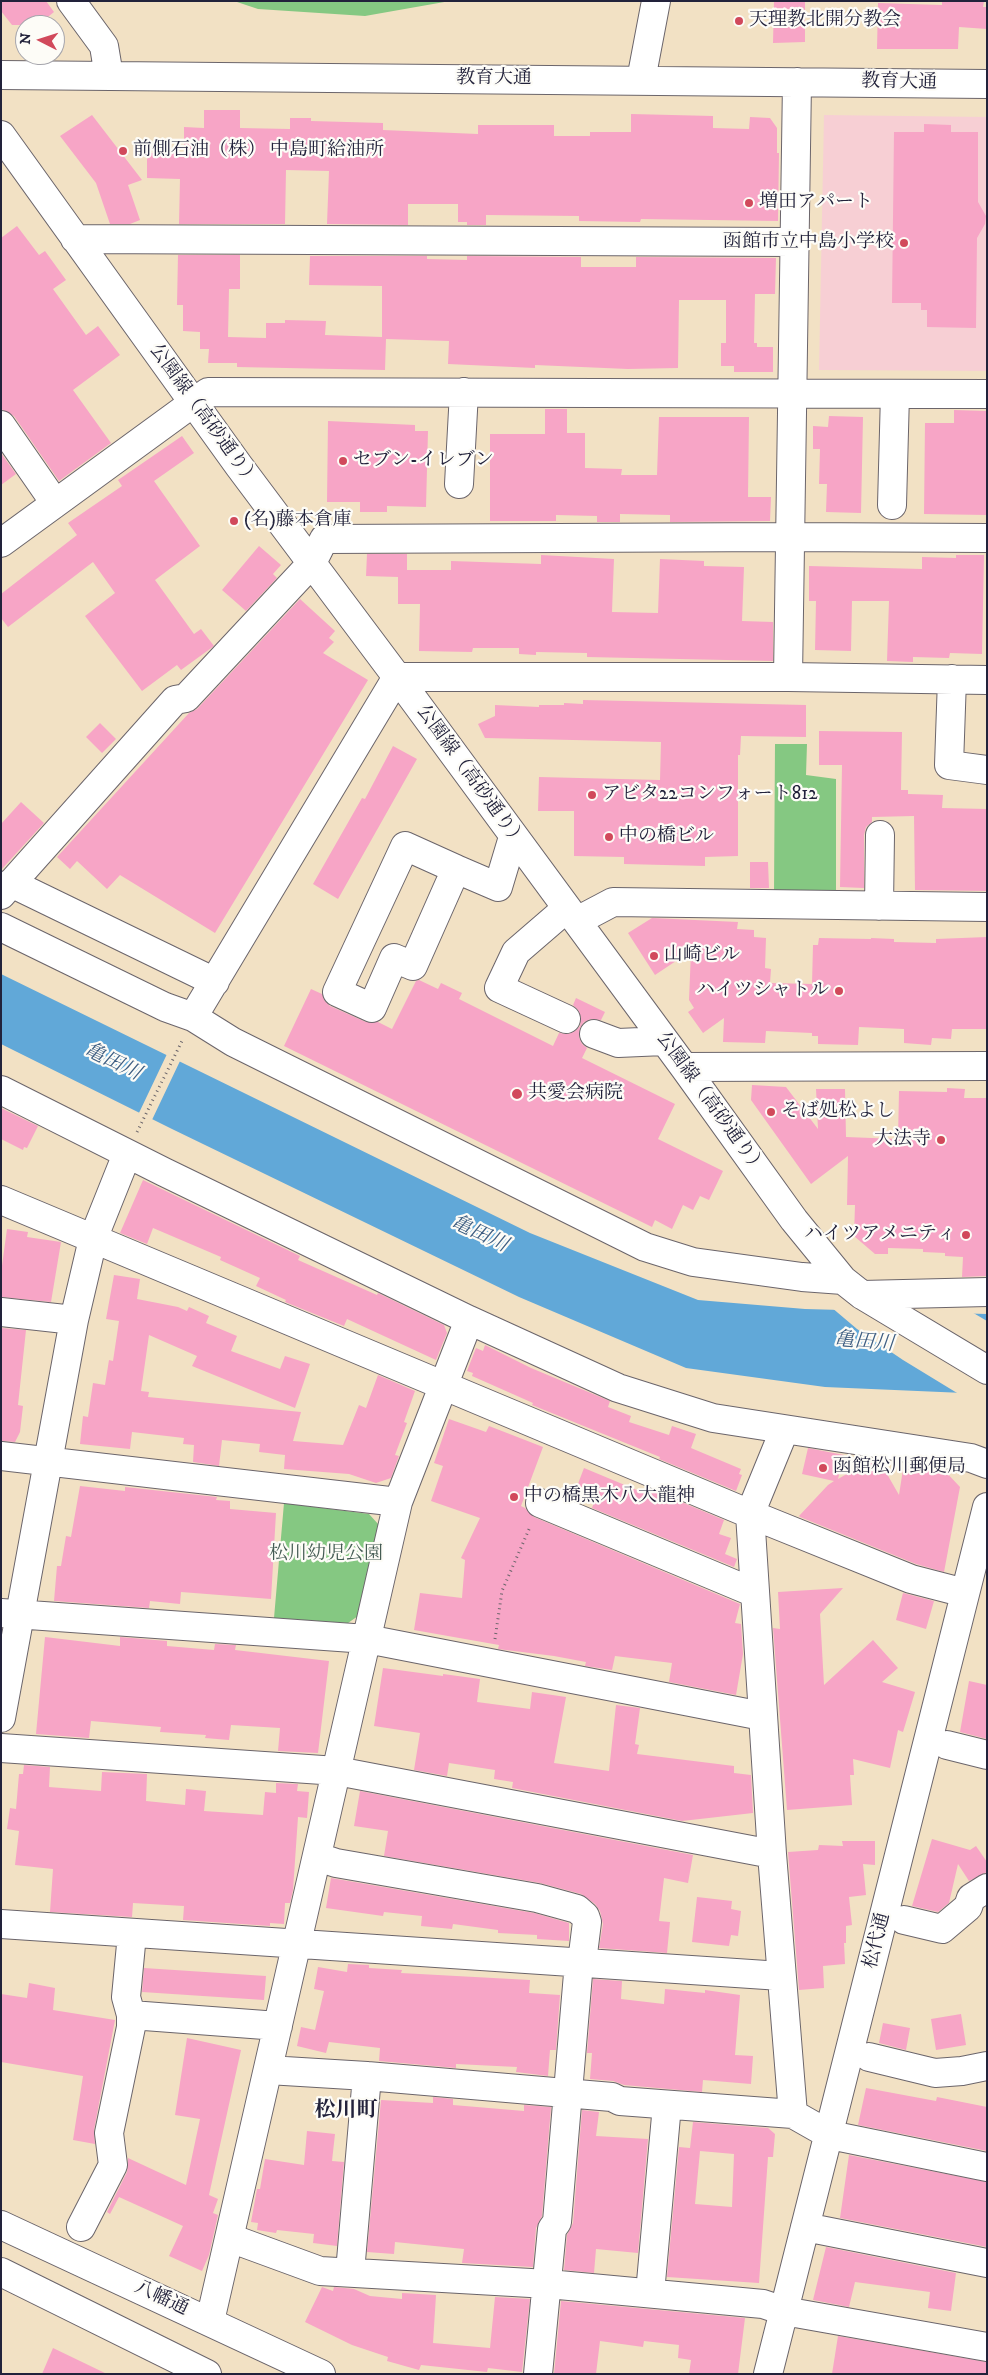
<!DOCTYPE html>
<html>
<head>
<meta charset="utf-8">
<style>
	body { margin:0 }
	#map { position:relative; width:988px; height:2375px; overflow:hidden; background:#f2e1c4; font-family:"IM FELL DW Pica",serif }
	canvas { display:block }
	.frame { position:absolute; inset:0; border:2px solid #22223b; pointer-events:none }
	.north { position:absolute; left:15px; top:15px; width:50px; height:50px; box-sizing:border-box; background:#fdfcf7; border:1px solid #a5a5ac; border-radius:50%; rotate:275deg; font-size:14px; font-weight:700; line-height:20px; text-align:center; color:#22223b }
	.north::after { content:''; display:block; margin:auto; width:18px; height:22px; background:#d1495b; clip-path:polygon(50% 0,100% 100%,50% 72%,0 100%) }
</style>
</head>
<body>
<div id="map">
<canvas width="988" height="2375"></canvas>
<div class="frame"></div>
<div class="north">N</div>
</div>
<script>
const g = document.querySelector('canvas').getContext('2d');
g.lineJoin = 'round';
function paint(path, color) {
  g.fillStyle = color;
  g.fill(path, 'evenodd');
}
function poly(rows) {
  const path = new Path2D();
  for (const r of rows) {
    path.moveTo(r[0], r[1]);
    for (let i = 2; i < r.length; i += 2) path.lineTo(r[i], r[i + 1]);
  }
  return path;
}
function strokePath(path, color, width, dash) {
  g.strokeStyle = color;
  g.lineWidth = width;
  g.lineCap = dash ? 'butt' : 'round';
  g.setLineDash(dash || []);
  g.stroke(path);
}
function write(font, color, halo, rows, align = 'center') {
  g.font = font + ' "IM FELL DW Pica","Noto Serif JP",serif';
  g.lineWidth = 4.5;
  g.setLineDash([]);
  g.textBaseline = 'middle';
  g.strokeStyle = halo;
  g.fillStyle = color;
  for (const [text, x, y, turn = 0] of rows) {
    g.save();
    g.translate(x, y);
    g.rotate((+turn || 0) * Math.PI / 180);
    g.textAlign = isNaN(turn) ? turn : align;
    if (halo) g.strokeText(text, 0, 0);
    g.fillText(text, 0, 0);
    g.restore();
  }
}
paint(poly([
	[824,115,987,117,987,371,819,370]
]), '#f7cfd4');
paint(poly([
	[234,1,450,1,365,16,258,9],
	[775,744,807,744,806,775,836,779,836,892,774,893],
	[284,1503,369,1514,379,1525,358,1616,348,1623,274,1618]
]), '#85c882');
paint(poly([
	[1,974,530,1233,698,1300,805,1309,987,1314,987,1394,825,1387,686,1368,519,1297,172,1129,1,1044]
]), '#61a8d8');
paint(poly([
	[167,1054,180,1061,151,1122,138,1115],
	[831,1307,970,1311,987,1321,987,1397,962,1396,903,1360,857,1329]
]), '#f2e1c4');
paint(poly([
	[1,1,46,1,54,12,38,25,12,25,1,11],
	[774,1,805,1,805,42,773,43],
	[942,1,984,1,983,7,987,7,987,29,959,27,958,49,877,49,878,3,942,5],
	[204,110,240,110,240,128,290,129,290,118,311,118,311,121,383,123,383,130,478,134,478,125,554,125,554,136,590,136,590,132,631,132,631,114,713,116,713,128,749,129,750,117,770,118,777,128,777,153,779,153,778,221,641,219,640,222,579,221,579,216,486,215,486,225,467,225,467,222,458,222,458,204,408,204,408,225,327,224,329,171,286,170,285,224,179,224,180,179,147,178,147,153,184,153,184,127,204,128],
	[92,115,142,180,128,185,140,220,130,224,110,224,96,183,60,136],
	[924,124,951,125,951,132,978,132,978,202,986,216,985,224,977,238,976,328,927,327,927,310,921,310,921,303,892,303,894,132,924,132],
	[17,226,39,255,45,251,66,280,53,289,86,335,98,326,120,355,73,390,111,443,59,481,14,416,1,409,1,238],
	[178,255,240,255,240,289,229,289,228,337,266,338,266,323,285,323,285,320,326,321,325,335,382,337,382,286,309,285,310,256,427,256,427,259,467,260,467,256,581,257,581,267,636,267,636,257,776,258,775,294,755,294,754,343,757,343,757,347,773,347,773,372,734,372,734,366,721,366,721,343,726,343,726,300,679,300,678,368,628,369,535,365,535,368,448,364,449,341,386,339,385,370,237,367,237,363,208,363,209,349,200,349,200,332,183,331,183,305,177,305],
	[545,409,567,409,567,433,585,433,585,468,622,469,621,475,657,475,659,417,749,417,748,497,771,497,770,521,670,522,670,515,620,514,620,522,597,522,597,516,556,515,556,521,490,521,490,434,545,434],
	[954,410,987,411,987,515,924,514,925,423,954,423],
	[829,416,863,417,861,513,826,512,827,484,819,484,820,449,813,449,813,426,828,427],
	[328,421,415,425,415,431,428,431,426,507,387,506,387,512,360,512,360,502,327,502],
	[182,436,194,453,154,481,200,546,155,580,194,634,201,629,214,646,181,670,177,665,142,691,85,616,115,593,93,562,8,627,1,618,1,594,77,535,68,523,122,486,118,480],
	[1,453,16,474,1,485],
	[259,546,281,565,273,574,277,578,246,611,222,590],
	[367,554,407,554,407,570,451,570,451,561,541,564,541,555,614,559,612,612,658,613,660,559,704,561,704,566,744,567,742,621,773,622,773,661,587,657,587,653,536,652,536,655,519,654,519,648,473,648,472,652,419,651,420,604,398,604,398,577,366,576],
	[956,555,984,555,982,654,950,653,949,658,913,657,913,662,887,661,889,601,852,601,851,651,815,650,816,601,809,601,809,566,922,569,922,557,956,558],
	[300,599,335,631,329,638,334,642,323,653,368,680,215,933,120,875,107,889,77,861,70,869,57,857,189,713,197,709],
	[583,700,806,705,806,737,741,736,740,755,738,755,738,856,705,857,705,866,624,864,624,857,574,856,574,811,538,811,539,777,660,780,661,742,485,738,478,724,495,716,495,705,539,707,539,705,564,705,564,703,583,704],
	[100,723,116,739,102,753,86,737],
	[819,731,902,732,901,790,908,790,908,794,943,795,942,808,987,809,987,891,915,890,914,816,872,817,872,822,866,827,864,835,864,888,840,887,842,765,819,765],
	[393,746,417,759,338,899,313,884,362,798,365,799],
	[21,802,44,823,1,870,1,824],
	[750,862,768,862,769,888,750,888],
	[652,918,738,922,737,929,754,930,754,937,766,938,765,968,771,969,770,983,812,984,813,945,818,945,819,938,871,939,871,938,894,939,894,942,936,943,936,939,987,937,987,1029,952,1029,951,1039,932,1038,931,1045,904,1043,904,1029,859,1027,858,1045,818,1044,818,1036,812,1036,812,1033,766,1031,765,1043,723,1042,724,1018,703,1033,688,1012,694,1008,689,1000,691,951,655,975,628,933],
	[419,980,438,989,441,983,462,993,459,999,553,1046,559,1033,568,1034,575,1031,580,1026,581,1017,578,1010,573,1005,576,998,605,1012,601,1020,591,1019,584,1022,580,1028,579,1037,582,1044,587,1048,582,1058,675,1104,658,1139,723,1171,709,1200,700,1196,693,1210,683,1205,672,1229,655,1220,652,1227,284,1046,311,989,322,994,325,1001,330,1006,366,1022,378,1022,392,1029,416,981],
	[752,1085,786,1087,818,1129,816,1089,845,1089,846,1137,898,1139,899,1091,947,1092,947,1088,965,1089,964,1098,987,1098,987,1276,962,1277,963,1257,945,1256,945,1253,923,1252,923,1249,888,1248,888,1254,875,1254,854,1236,855,1205,847,1205,848,1156,811,1184,751,1100],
	[1,1108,38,1126,27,1148,24,1147,23,1150,1,1139],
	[143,1180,300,1256,298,1260,377,1295,378,1293,444,1325,447,1333,436,1360,347,1319,344,1326,285,1302,286,1300,256,1286,260,1278,220,1260,221,1257,153,1228,147,1244,120,1233],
	[7,1229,28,1232,27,1237,61,1242,51,1302,1,1297,1,1273],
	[114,1275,140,1279,137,1299,178,1307,187,1311,189,1307,209,1316,206,1323,237,1336,231,1351,280,1369,285,1356,310,1364,295,1408,192,1366,197,1356,149,1335,141,1391,149,1392,148,1397,301,1412,293,1441,343,1445,359,1405,366,1408,378,1375,415,1391,404,1422,407,1423,395,1455,399,1456,391,1478,376,1483,349,1474,284,1469,285,1455,259,1452,260,1444,222,1440,219,1466,193,1462,194,1445,183,1444,184,1438,132,1432,130,1449,80,1444,83,1416,88,1417,93,1383,105,1385,109,1360,113,1361,119,1321,106,1319],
	[1,1328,26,1330,18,1405,23,1406,20,1432,15,1442,1,1441],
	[485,1345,531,1368,610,1401,608,1407,631,1416,629,1422,669,1435,672,1426,696,1434,691,1448,741,1469,739,1474,742,1475,736,1491,659,1459,660,1457,532,1405,533,1403,472,1376,473,1373,467,1371,476,1348,483,1351],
	[449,1419,486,1432,489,1426,543,1447,521,1506,525,1508,534,1517,740,1604,735,1623,741,1624,743,1654,736,1695,669,1682,672,1663,615,1656,612,1670,585,1666,586,1662,554,1656,498,1649,499,1645,414,1630,420,1593,462,1598,465,1560,461,1558,480,1518,431,1501,443,1466,434,1463],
	[808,1448,844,1455,838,1479,873,1459,879,1460,899,1495,904,1463,944,1470,960,1487,944,1572,916,1564,800,1517,799,1516,828,1485,834,1481,802,1474],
	[584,1468,644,1493,646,1487,724,1520,719,1534,731,1538,725,1554,737,1559,734,1567,592,1508,596,1497,576,1489],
	[80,1486,125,1491,125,1487,217,1497,216,1500,230,1501,230,1509,276,1513,271,1599,181,1592,180,1604,150,1601,149,1608,54,1601,57,1566,61,1566,66,1536,71,1537],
	[843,1588,820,1614,824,1685,873,1640,898,1668,882,1682,915,1692,903,1732,898,1730,890,1768,853,1759,854,1775,850,1775,852,1805,787,1810,773,1628,780,1629,778,1592],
	[903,1593,934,1601,926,1629,896,1620],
	[45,1637,120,1646,120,1637,167,1641,167,1646,214,1650,215,1644,236,1645,235,1650,329,1661,318,1753,278,1751,280,1728,231,1725,229,1740,205,1738,206,1735,160,1732,161,1727,91,1721,89,1738,36,1734],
	[383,1668,443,1676,443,1674,480,1679,477,1702,530,1709,532,1692,566,1697,554,1763,609,1771,616,1705,640,1708,635,1744,639,1745,637,1754,734,1766,734,1773,751,1775,753,1813,682,1821,512,1788,513,1782,494,1779,495,1770,449,1763,447,1776,414,1770,420,1733,374,1726],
	[969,1681,987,1685,987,1739,960,1732],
	[24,1765,50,1767,49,1787,101,1791,102,1772,147,1774,146,1801,185,1805,186,1789,206,1791,204,1811,263,1815,265,1792,276,1793,276,1783,298,1784,297,1791,309,1792,307,1818,298,1817,293,1890,290,1903,285,1903,284,1924,270,1923,270,1926,183,1920,184,1906,133,1903,132,1917,50,1912,53,1869,15,1865,19,1831,7,1829,10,1808,16,1809,19,1774,23,1774],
	[360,1791,693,1855,688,1883,664,1878,659,1921,670,1922,667,1953,599,1948,603,1924,600,1911,595,1904,581,1894,540,1883,384,1856,388,1831,354,1826],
	[932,1839,970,1850,976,1846,987,1862,987,1872,969,1881,958,1864,949,1903,938,1912,912,1906],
	[842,1841,875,1841,875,1865,863,1864,866,1895,849,1897,852,1925,846,1926,846,1943,844,1943,845,1964,823,1966,824,1988,799,1990,788,1852,818,1850,819,1845,843,1846],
	[331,1878,534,1913,569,1923,569,1941,537,1939,537,1935,498,1933,498,1930,453,1924,452,1929,421,1926,422,1916,384,1912,383,1916,326,1908],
	[697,1897,732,1901,731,1909,741,1911,738,1936,731,1935,729,1946,692,1942],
	[348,1964,369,1965,369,1968,402,1970,401,1973,530,1980,529,1993,560,1995,556,2050,550,2050,548,2076,516,2072,517,2067,456,2064,456,2068,379,2061,380,2048,329,2042,326,2053,297,2046,301,2027,315,2030,324,1991,314,1989,318,1967,347,1972],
	[144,1968,266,1976,264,2000,142,1992],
	[593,1979,622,1981,621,1999,664,2004,665,1989,705,1993,705,1990,740,1995,735,2055,753,2056,751,2084,703,2080,702,2092,624,2085,613,2081,590,2079,592,2053,587,2053],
	[29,1983,55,1988,53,2010,115,2020,94,2130,95,2144,73,2140,83,2076,1,2062,1,1994,27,1998],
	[961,2014,966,2045,936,2050,931,2019],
	[883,2023,910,2028,906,2050,879,2043],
	[187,2038,241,2050,209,2195,218,2199,213,2213,218,2215,209,2255,202,2271,169,2256,183,2226,119,2197,110,2214,107,2212,127,2172,128,2158,186,2185,200,2119,175,2115],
	[866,2088,936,2101,937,2097,987,2107,987,2151,858,2125],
	[433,2097,453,2099,453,2105,524,2111,524,2105,551,2107,542,2216,536,2228,533,2267,462,2263,464,2249,395,2242,394,2254,367,2252,381,2100,433,2103],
	[582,2110,599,2112,596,2136,648,2139,638,2253,596,2249,594,2273,564,2270,567,2235,573,2223],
	[693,2122,768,2128,775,2134,773,2157,768,2157,759,2283,667,2277,679,2147,690,2148],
	[700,2151,734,2154,732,2207,695,2204],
	[307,2131,335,2134,332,2161,344,2162,337,2246,313,2243,314,2234,277,2230,276,2233,257,2230,258,2223,251,2222,257,2189,260,2189,265,2159,304,2165],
	[849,2155,987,2182,987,2247,840,2218],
	[826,2247,956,2273,951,2311,928,2308,930,2292,855,2282,849,2307,813,2300],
	[322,2287,333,2291,334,2287,354,2289,370,2296,402,2299,402,2293,436,2295,433,2343,490,2348,495,2297,530,2299,522,2372,488,2368,487,2372,421,2365,419,2370,387,2361,388,2357,352,2345,305,2322],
	[561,2301,745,2318,738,2374,689,2374,691,2360,678,2358,679,2345,644,2341,643,2347,600,2341,596,2374,554,2374],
	[838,2336,987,2362,987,2374,832,2374],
	[53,2348,107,2374,42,2374]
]), '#f7a5c6');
const minor = poly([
	[71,1,104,46,109,76],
	[1,75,987,84],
	[641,80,656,1],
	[1,135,239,466,397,677,684,1067,794,1220,843,1280,862,1295,987,1370],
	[75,239,794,242],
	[1,425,55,503],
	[459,484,464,392],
	[892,505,895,394],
	[1,543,208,392,987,394],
	[788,677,797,82],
	[952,679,949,765,987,770],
	[456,869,405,846,337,992,372,1008,394,958,413,966,456,869,498,887,513,837],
	[11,883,215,982],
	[1,895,175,700,186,698,312,563,324,539,790,537,987,538],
	[879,906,880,835],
	[577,921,613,902,987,907],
	[1,927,165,1007,193,1017,233,1042,645,1247,693,1262,802,1277,843,1280],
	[193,1017,397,677,788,677,987,680],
	[566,1019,499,988,516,952,567,908],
	[594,1034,618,1043,664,1041],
	[684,1067,987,1066],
	[1,1090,164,1172,469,1320,618,1388,713,1418,971,1458,987,1464],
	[1,1200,750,1514,911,1579,965,1593],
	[862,1295,987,1292],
	[1,1312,74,1320],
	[784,1431,750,1514,772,1854,793,2114,830,2135,987,2167],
	[1,1456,398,1502],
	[540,1503,755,1593],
	[1,1613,367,1639,762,1716],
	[1,1718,74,1320,93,1239,127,1154],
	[947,1745,987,1755],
	[1,1748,337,1771,772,1854],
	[318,1857,336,1863,537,1898,577,1909,585,1916,587,1922,582,1962],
	[904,1920,942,1929,968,1907,971,1898,987,1888],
	[1,1924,781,1976],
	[131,2015,126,1997,132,1934],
	[869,2057,935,2073,962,2071,987,2066],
	[268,2070,367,2076,612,2097,620,2101,793,2114],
	[1,2225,321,2374],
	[81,2227,113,2165,109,2133,131,2027,131,2015,278,2026],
	[805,2227,987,2263],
	[230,2238,320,2271,548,2284,763,2304,784,2311,987,2347],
	[1,2272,207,2374],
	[350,2272,367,2076],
	[650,2293,667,2105],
	[210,2321,398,1502,469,1320],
	[538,2374,552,2229,557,2222,579,1962],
	[768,2374,987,1507]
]);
strokePath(minor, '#6b656b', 30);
strokePath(poly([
	[137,1132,183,1039],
	[495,1639,502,1591,530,1527]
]), '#6b656b', 3, [1, 4]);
strokePath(minor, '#fff', 28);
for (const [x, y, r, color] of [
	[739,21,5,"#d1495b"],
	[123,151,5,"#d1495b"],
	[749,203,5,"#d1495b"],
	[904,243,5,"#d1495b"],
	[343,461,5,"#d1495b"],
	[234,521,5,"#d1495b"],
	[592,795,5,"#d1495b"],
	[609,837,5,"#d1495b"],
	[654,956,5,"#d1495b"],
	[839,991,5,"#d1495b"],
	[517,1094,6,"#d1495b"],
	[771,1112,5,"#d1495b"],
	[941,1140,5,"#d1495b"],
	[966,1235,5,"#d1495b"],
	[823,1468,5,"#d1495b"],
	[514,1497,5,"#d1495b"]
]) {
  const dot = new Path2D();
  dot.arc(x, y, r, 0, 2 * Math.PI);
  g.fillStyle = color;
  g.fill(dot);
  strokePath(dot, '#fdfcf7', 2);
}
write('19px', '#22223b', '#fdfcf7', [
	["天理教北開分教会",749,21],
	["前側石油（株） 中島町給油所",133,151],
	["増田アパート",759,203],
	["函館市立中島小学校",894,243,"right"],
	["セブン-イレブン",353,461],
	["(名)藤本倉庫",244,521],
	["アビタ22コンフォート812",602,795],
	["中の橋ビル",619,837],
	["山崎ビル",664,956],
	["ハイツシャトル",829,991,"right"],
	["共愛会病院",528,1094],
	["そば処松よし",781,1112],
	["大法寺",931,1140,"right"],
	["ハイツアメニティ",956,1235,"right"],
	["函館松川郵便局",833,1468],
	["中の橋黒木八大龍神",524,1497]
], 'left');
write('19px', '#22223b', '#fdfcf7', [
	["教育大通",494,79],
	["教育大通",899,83,1],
	["公園線（高砂通り）",203,416,54],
	["公園線（高砂通り）",470,777,54],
	["公園線（高砂通り）",710,1104,54],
	["松代通",878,1941,-76],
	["八幡通",161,2299,25]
]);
write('19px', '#455c54', '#fdfcf7', [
	["松川幼児公園",326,1555]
]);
write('italic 20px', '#3e5e82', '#fdfcf7', [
	["亀田川",112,1063,26],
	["亀田川",479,1235,25],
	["亀田川",864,1343,5]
]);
write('bold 21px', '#22223b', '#fdfcf7', [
	["松川町",346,2112]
]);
</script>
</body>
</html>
